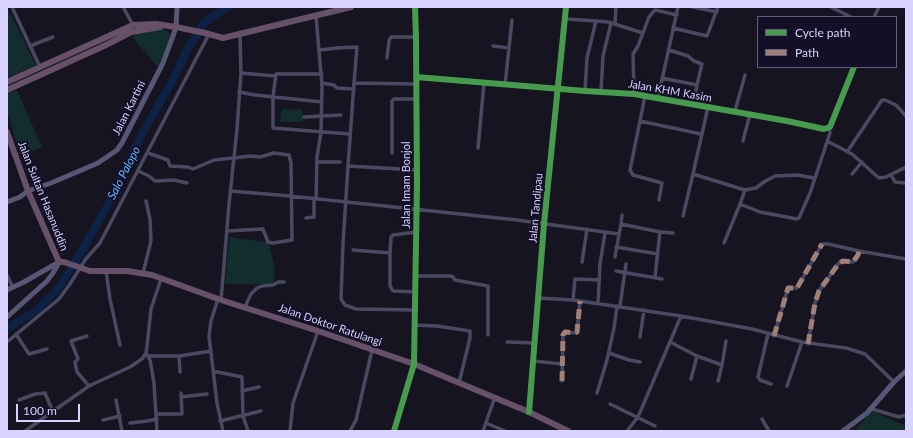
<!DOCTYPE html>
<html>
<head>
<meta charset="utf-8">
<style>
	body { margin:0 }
	#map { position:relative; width:913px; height:438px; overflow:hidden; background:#161421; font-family:Lato,sans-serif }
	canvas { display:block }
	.frame { position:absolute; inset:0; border:8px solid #d9d4ff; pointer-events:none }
	.legend { position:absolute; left:757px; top:16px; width:140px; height:52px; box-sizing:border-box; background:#130f26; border:1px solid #625e7d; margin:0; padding:5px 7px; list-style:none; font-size:12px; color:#d9d4ff }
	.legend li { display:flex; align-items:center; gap:8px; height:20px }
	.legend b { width:20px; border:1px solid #625e7d }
	.scale { position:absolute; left:16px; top:404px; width:64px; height:18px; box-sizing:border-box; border:2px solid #d9d4ff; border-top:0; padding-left:5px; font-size:12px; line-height:14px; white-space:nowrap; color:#d9d4ff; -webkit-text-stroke:3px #130f26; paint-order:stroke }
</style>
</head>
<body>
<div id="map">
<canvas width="913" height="438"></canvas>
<div class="frame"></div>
<ul class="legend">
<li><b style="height:5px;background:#469c4c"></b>Cycle path</li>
<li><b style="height:5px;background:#9e8076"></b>Path</li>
</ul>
<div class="scale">100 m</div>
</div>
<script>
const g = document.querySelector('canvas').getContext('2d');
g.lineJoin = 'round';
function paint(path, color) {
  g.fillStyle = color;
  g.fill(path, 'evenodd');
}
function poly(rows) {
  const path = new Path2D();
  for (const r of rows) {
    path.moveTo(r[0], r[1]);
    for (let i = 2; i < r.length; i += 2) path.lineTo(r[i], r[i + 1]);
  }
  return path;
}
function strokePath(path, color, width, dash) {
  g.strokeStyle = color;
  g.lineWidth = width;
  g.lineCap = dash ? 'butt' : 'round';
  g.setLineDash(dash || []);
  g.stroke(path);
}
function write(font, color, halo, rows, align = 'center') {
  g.font = font + ' Lato,sans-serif';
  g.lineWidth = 4;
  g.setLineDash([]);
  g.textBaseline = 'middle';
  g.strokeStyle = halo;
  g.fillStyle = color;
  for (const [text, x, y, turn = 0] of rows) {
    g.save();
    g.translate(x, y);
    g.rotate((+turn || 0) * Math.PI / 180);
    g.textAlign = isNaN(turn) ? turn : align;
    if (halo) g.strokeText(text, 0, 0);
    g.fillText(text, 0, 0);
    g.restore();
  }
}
paint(poly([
	[7,7,36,65,7,78],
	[164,29,171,34,170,41,158,67,131,36,138,32],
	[17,90,42,147,20,156,7,111,7,94],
	[282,109,302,110,303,122,280,122],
	[229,237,267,242,269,244,275,268,274,284,225,284],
	[872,411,906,426,906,431,858,431,856,429]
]), '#132c2d');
strokePath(poly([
	[7,329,38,309,60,286,81,252,109,203,142,134,174,78,189,46,205,22,228,7]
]), '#0d2144', 8);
strokePath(poly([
	[12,7,40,67],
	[123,7,133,25],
	[693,7,717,12],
	[831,7,851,17],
	[316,16,322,86,321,132,317,157,316,199],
	[874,17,879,7],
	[566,19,596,21,587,58,585,91],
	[596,21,608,22,643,33],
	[615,24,616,7],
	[673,28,707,36,718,7],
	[30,46,53,37],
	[493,46,509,48,505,85],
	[509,48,512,20],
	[319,50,337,48,357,47,354,83],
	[669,50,688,56,694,61,702,64,697,85],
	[387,58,389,41,391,37,416,37],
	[241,73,275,76],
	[322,74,276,74,273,97,273,128,350,134],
	[416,77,585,91,634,94,787,121,824,129,830,127,854,67],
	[662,78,697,85,696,91],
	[322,83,334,85,337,88,354,89],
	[239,92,255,95,322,102],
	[601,92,603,56,611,23],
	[634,94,633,54,638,46,649,17,655,10,677,15],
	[645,96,630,170,633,175,662,183,659,200],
	[658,98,678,7],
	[708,107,693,174,745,190,740,204,760,212,797,219,799,218,810,193,830,133,829,128],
	[735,111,745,75],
	[304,117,341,115],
	[640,121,701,134],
	[743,141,750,114],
	[827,141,852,154,879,178,886,177,906,167],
	[478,148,484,83],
	[847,152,882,100,885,100,896,105,906,116],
	[148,153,168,160,170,166,188,167,193,169,214,160,251,156,260,157,274,153,289,155,291,163,292,240,273,243,268,242,263,229,227,231],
	[392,153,392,101,394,99,416,99],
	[317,162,340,162],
	[348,166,354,83,416,84],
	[138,171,149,176,155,181,174,180,187,183],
	[852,174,862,162],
	[891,175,895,182,906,183],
	[745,190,756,188,764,182,775,176,797,175,815,178],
	[230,191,290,196,517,220,619,234],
	[683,216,693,174],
	[306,218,314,217,314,199],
	[621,224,622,215],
	[660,232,673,233],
	[724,243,740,204],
	[616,247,658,254],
	[353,250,390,253,390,285,392,290,394,291,416,292],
	[390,253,391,237,393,235,416,232],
	[615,257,621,224,660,232,655,277],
	[582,262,587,229],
	[106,271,110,299,120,345],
	[616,271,662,279],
	[143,273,151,241,150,219,146,201],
	[7,275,13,288],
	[416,276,451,276,453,277,455,280,488,286,488,335],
	[538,298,573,300,681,316,752,329,802,342,846,348,865,354,894,382],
	[218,299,211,321,209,336,217,403,223,431],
	[221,300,229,204,237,129,241,73,240,34],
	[573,300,575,279,599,280],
	[598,303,600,264,605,233],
	[620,306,626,264],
	[245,307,251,294,257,288,262,286,273,285,278,282,284,282],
	[416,310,356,309,345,305,341,299,343,244,348,166,416,170],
	[415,325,437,326,470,331,470,338,459,383],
	[16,334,29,354,47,349],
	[768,334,758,377,760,380,771,384],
	[87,336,71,341,78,359,75,362,77,372,89,386],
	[774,336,788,288,797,288,822,244,828,244,859,251,906,259],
	[640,337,644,310],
	[7,342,59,299,70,284,85,260,100,243,209,34],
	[507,342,535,343],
	[670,342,697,356,722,365,726,341],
	[808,344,815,303,819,291,839,263,843,261,853,262,858,255,859,251],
	[146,353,150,360,154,383,157,431],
	[609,353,629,360,640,362],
	[149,356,179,356],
	[534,361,562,364],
	[213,371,242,377,243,416,248,431],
	[180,372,179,356,211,351],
	[691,379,697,356],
	[562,381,563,335,565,332,575,333,577,332,580,301],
	[718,381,722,365],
	[787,386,802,342],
	[242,391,259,387],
	[597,393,607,360,614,328,617,306],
	[181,397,207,394],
	[19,400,35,394,45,393,53,412],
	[116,400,122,431],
	[610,404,655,426],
	[872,409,899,417,906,415],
	[157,414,182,414,181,393],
	[762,419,769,431],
	[103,420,120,416],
	[220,421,261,411],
	[130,423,147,421,157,419],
	[486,423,505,431],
	[25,431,89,386,130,367,142,359,146,353,147,346,151,309,161,279],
	[290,431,293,403,318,331],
	[350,431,356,420,372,350],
	[394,431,414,364,417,184,416,37,415,7],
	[483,431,495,397],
	[627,431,638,417,681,316]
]), '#4a4962', 3.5);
strokePath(poly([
	[7,202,20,197,28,191,51,183,98,163,117,150,122,143,163,63,173,36,176,27,177,7],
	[7,290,24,282,59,262],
	[7,317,47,281,53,273,59,262],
	[529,412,544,224,566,7],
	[843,431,867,413,894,382,906,371]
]), '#575674', 5);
strokePath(poly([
	[7,82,133,25,156,24,176,27,205,33,223,38,351,7],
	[7,90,106,45,131,32,160,27],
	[7,132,28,191,59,262,64,262,90,271,127,271,152,275,221,300,318,331,414,364,529,412,568,431]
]), '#67516a', 6);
strokePath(poly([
	[774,336,788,288,797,288,822,244],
	[808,344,815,303,819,291,839,263,843,261,853,262,858,255,859,251],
	[562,381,563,335,565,332,575,333,577,332,580,301]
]), '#9e8076', 5, [10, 5]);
strokePath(poly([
	[416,77,585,91,634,94,787,121,824,129,830,127,854,67],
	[529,412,544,224,566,7],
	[394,431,414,364,417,184,416,37,415,7]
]), '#469c4c', 6);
write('11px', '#d9d4ff', '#130f26', [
	["Jalan KHM Kasim",670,91,10],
	["Jalan Kartini",129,108,-63],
	["Jalan Imam Bonjol",406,185,-90],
	["Jalan Sultan Hasanuddin",43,196,68],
	["Jalan Tandipau",536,208,-85],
	["Jalan Doktor Ratulangi",330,325,19]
]);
write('italic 12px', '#62b6ff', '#130f26', [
	["Salo Palopo",124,173,-63]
]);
</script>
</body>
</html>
